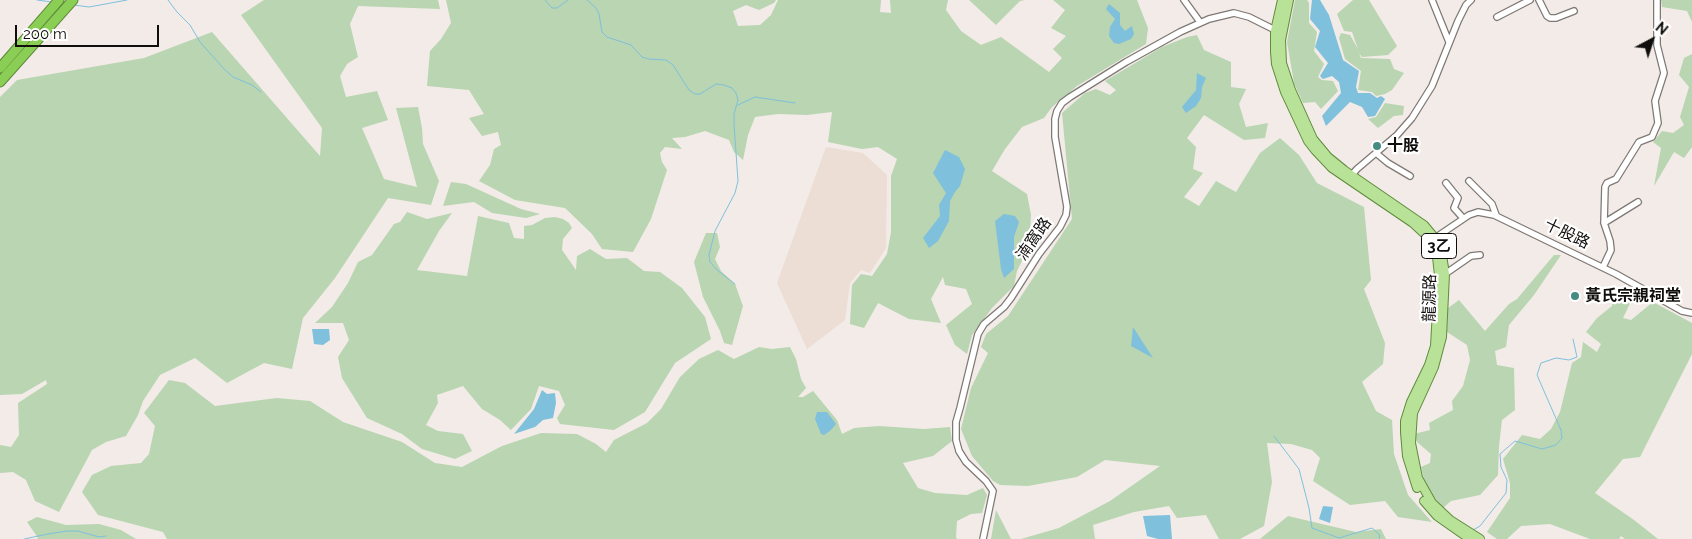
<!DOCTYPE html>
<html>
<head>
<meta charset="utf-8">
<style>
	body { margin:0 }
	#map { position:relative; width:1692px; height:539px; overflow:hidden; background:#f2ebe7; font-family:Raleway,sans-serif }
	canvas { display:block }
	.north { position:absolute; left:1627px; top:15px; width:50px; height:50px; -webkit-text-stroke:4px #fff; paint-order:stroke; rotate:40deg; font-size:14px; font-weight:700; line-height:20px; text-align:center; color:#100e0c }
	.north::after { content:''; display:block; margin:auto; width:18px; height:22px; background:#100e0c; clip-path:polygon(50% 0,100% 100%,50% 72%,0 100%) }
	.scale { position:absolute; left:15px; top:25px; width:144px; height:22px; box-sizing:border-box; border:2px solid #100e0c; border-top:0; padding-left:6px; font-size:15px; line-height:18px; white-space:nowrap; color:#100e0c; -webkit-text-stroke:4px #fff; paint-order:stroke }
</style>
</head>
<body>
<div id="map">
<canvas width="1692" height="539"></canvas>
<div class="north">N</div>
<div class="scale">200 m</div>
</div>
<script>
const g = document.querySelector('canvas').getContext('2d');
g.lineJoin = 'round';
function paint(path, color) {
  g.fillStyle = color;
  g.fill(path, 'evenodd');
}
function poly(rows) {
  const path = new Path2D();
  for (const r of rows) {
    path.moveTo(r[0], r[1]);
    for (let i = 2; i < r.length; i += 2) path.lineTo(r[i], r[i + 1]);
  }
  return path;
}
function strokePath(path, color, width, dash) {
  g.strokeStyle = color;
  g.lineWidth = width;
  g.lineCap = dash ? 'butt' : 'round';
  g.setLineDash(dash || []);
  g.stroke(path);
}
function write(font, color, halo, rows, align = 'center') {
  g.font = font + ' Raleway,"Noto Sans TC",sans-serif';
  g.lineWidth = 4.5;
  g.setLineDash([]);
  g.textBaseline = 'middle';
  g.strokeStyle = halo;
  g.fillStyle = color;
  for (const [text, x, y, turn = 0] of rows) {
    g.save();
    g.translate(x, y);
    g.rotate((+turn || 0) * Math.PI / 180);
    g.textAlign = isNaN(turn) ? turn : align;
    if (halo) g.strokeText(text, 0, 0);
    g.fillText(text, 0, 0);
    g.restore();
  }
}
paint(poly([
	[826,147,863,153,887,175,886,248,870,273,861,270,850,283,845,320,807,349,777,283]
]), '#ecddd5');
paint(poly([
	[264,0,438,0,440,9,358,6,350,24,358,57,347,64,340,76,346,97,377,91,388,120,362,128,384,179,417,187,396,108,418,107,422,128,423,144,439,181,431,205,388,198,335,278,303,318,292,369,264,363,227,383,195,358,160,375,143,401,138,415,126,436,106,442,92,450,59,512,35,501,26,480,13,472,0,473,0,445,11,447,19,435,18,403,47,384,46,380,22,394,0,395,0,97,17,80,144,58,212,32,320,156,322,128,241,15],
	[446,0,776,0,774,3,759,10,746,5,733,11,738,26,760,25,771,15,778,0,881,0,880,12,891,13,890,0,948,0,946,10,961,31,981,45,1001,37,1049,72,1062,58,1053,49,1066,36,1051,28,1065,10,1053,0,1137,0,1148,28,1146,44,1077,86,1052,107,1044,118,1022,127,1005,149,992,171,1027,194,1031,215,1029,247,1017,271,1014,286,992,308,972,335,967,354,955,345,946,325,972,304,966,289,945,285,943,277,931,299,941,323,909,319,878,303,864,328,850,324,852,285,861,274,872,276,887,254,891,232,891,176,897,159,878,147,862,149,828,142,832,112,807,115,778,114,755,117,748,135,743,160,734,152,729,140,705,131,685,137,672,138,682,149,665,147,660,153,662,162,667,170,651,219,633,252,602,249,592,234,565,208,515,200,479,181,490,165,494,149,501,145,498,132,482,136,469,118,484,114,469,90,427,86,430,51,441,39,451,23],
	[969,0,1025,0,1020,1,996,25],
	[1295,0,1307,0,1309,3,1309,23,1317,32,1314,51,1324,64,1318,77,1322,80,1333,81,1338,91,1321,109,1315,102,1303,103,1294,83,1287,42],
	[1353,0,1369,0,1397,46,1388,55,1362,57,1359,53,1361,58,1390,59,1394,69,1404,73,1392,90,1385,94,1376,96,1372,92,1358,90,1361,71,1345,59,1339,38,1341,33,1350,35,1358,49,1352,32,1344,31,1337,14],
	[1661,0,1692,0,1692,22,1687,11,1662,7],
	[1197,35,1204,50,1231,62,1231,87,1246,89,1239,104,1246,127,1268,123,1265,138,1244,140,1204,115,1187,138,1196,147,1193,169,1203,173,1184,197,1199,206,1216,181,1236,192,1260,153,1280,138,1299,155,1317,183,1364,207,1371,280,1364,289,1385,343,1383,364,1362,382,1376,411,1392,420,1394,454,1408,495,1432,522,1398,517,1385,501,1350,505,1313,481,1320,458,1312,450,1291,444,1267,443,1272,482,1264,526,1240,539,1219,539,1206,515,1177,518,1169,506,1134,512,1093,525,1095,539,1021,539,1059,528,1110,501,1160,466,1105,460,1077,477,1028,486,1000,485,993,481,972,456,961,429,971,388,988,353,981,347,986,334,1008,316,1072,219,1062,113,1085,93,1096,89,1110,95,1116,90,1105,81,1162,47,1187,37],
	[1692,54,1692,147,1684,158,1674,152,1654,186,1661,148,1653,142,1662,131,1673,133,1684,125,1680,117,1689,87,1679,75,1684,58],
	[1385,103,1404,106,1403,115,1394,116,1378,128,1368,119,1376,117],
	[451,182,466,184,521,209,540,214,526,218,492,213,474,202,443,206],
	[407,212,427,219,452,213,439,231,417,270,467,276,478,216,509,223,514,238,524,239,524,226,532,225,545,218,555,217,563,219,569,223,572,228,563,239,562,250,576,270,577,256,590,249,606,259,627,258,644,271,660,272,682,288,705,317,711,339,675,363,645,412,614,430,560,424,557,418,565,405,559,391,539,386,531,409,511,430,500,420,482,409,463,386,437,395,438,403,426,425,438,431,463,434,472,451,455,459,422,449,402,434,367,418,342,378,338,357,349,340,343,323,315,323,332,307,348,283,358,262,372,255,394,224,400,222],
	[706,233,717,233,720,247,715,259,721,271,735,284,743,306,732,345,724,343,720,331,703,297,694,262],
	[1554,255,1561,255,1534,295,1509,325,1506,347,1495,351,1497,365,1514,368,1515,410,1502,420,1499,446,1498,475,1480,495,1451,501,1443,508,1426,487,1421,467,1430,463,1431,454,1417,442,1414,434,1430,430,1429,423,1453,410,1452,401,1463,386,1470,360,1467,345,1447,332,1448,308,1459,300,1485,331,1509,304,1517,299],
	[1613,289,1620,289,1634,295,1623,318,1631,320,1653,302,1692,323,1692,354,1640,457,1623,459,1595,493,1634,520,1658,539,1625,539,1621,536,1619,539,1590,539,1550,524,1521,526,1507,539,1497,539,1487,532,1510,498,1510,483,1503,459,1522,435,1540,439,1551,429,1560,412,1572,363,1581,357,1583,342,1597,352,1601,344,1586,332,1597,318,1612,306],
	[759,347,772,349,790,347,796,359,801,379,806,388,798,397,803,397,813,391,837,420,842,434,854,428,879,426,924,429,950,427,952,441,933,456,903,463,918,488,935,493,967,495,983,488,987,495,982,513,971,514,957,521,956,537,957,539,167,539,163,532,98,515,82,492,92,475,111,466,141,463,149,454,155,426,144,413,169,380,185,383,215,406,277,398,310,401,343,422,402,442,435,463,462,467,502,446,541,433,577,434,596,444,606,452,614,440,647,423,661,409,680,377,699,359,718,350,734,359],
	[996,510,1011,539,991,539],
	[1288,516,1356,532,1381,529,1386,539,1260,539],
	[37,517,66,525,99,524,121,530,136,539,37,539,38,538,27,522]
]), '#b9d5b1');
paint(poly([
	[1312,0,1320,0,1329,15,1343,60,1359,71,1356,87,1358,93,1370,93,1377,98,1381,96,1385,99,1375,116,1368,117,1362,107,1350,102,1326,126,1322,116,1341,93,1339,82,1332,76,1323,79,1320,76,1328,63,1315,47,1320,31,1310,19],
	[1109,4,1120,13,1120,25,1125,31,1132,26,1134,34,1131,39,1119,44,1114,43,1109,36,1110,27,1115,19,1106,9],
	[1197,73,1206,78,1202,87,1201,98,1196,106,1186,113,1182,107,1196,90],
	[945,150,959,157,965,169,960,186,955,192,950,201,949,221,938,241,929,248,923,238,940,216,939,205,946,193,933,173],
	[1004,214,1015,216,1019,222,1014,237,1014,269,1004,278,1001,269,995,221],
	[1133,327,1153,358,1131,346],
	[312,329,329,329,330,340,323,345,314,344],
	[542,390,547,394,555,393,556,403,553,418,543,420,535,427,514,434,534,409],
	[817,412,827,412,836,424,831,430,824,435,821,434,815,419],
	[1323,506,1333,507,1330,523,1319,519],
	[1170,515,1172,539,1158,539,1147,536,1143,516]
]), '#7fc0dc');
strokePath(poly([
	[37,0,52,2],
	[168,0,177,12,190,25,200,42,225,70,233,77,252,85,261,92],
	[545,0,552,8,557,8,568,0],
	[587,0,596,8,599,14,602,32,607,37,631,45,642,57,648,59,666,60,673,65,689,90,695,94,700,94,716,84,724,85,732,88,736,93,738,100,734,114,734,124,738,181,735,193,715,231,709,255,710,262,717,270,735,284],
	[74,5,89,7,127,0],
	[738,105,755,97,795,103],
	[1274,436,1299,469,1309,508,1312,528,1339,538,1372,528,1380,535,1379,539],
	[1473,530,1480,526,1506,493,1507,480,1501,467,1500,454,1515,441,1542,449,1556,445,1562,438,1561,430,1537,375,1541,363,1556,358,1569,360,1577,357,1573,339],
	[24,539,48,534,67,531,78,531,99,537,106,536]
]), '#7fc0dc', 1);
const minor = poly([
	[1184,0,1200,22],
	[1432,0,1449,42],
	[1539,0,1547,16,1550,18,1556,18,1574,11],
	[1497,17,1530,0],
	[1376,153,1388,163,1410,176],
	[1349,178,1357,169,1397,135,1412,118,1432,86,1458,21,1466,5,1471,0],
	[1469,181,1492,204,1496,215],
	[1446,183,1458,198,1454,208,1463,218],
	[1604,223,1638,202],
	[1432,240,1469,215,1478,212,1494,215,1616,274,1682,311,1692,313],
	[1603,267,1611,250,1610,241,1604,223,1605,187,1607,183,1616,179,1639,142,1652,137,1658,123,1655,101,1664,73,1657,45,1657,0],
	[1445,274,1471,256,1480,255],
	[983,539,993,491,986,481,966,462,959,451,956,440,956,422,960,408,978,334,984,324,1004,307,1011,298,1039,254,1060,227,1066,215,1067,207,1055,137,1055,119,1057,111,1062,103,1070,97,1126,62,1180,32,1209,19,1234,13,1249,17,1277,31]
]);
const major = poly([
	[1282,0,1275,31,1275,52,1276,64,1285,92,1308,141,1315,150,1332,168,1413,223,1426,235,1437,257,1439,275,1435,346,1429,365,1411,402,1405,421,1405,432,1407,456,1417,488],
	[1289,0,1281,40,1282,63,1291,90,1313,139,1328,157,1344,170,1424,225,1434,237,1442,255,1445,274,1442,337,1434,367,1413,413,1411,443,1418,478,1432,503,1450,520,1480,539],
	[1424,501,1437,516,1470,539]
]);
const highway = poly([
	[0,68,59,0],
	[0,82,73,0]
]);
strokePath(minor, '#7f7975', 8);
strokePath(major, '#5f8b3b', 10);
strokePath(highway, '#5f8b3b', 11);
strokePath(minor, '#fff', 5.5);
strokePath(major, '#b9e299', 8);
strokePath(highway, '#8ace55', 9);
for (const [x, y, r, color] of [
	[1377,146,5,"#478c82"],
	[1575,296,5,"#478c82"]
]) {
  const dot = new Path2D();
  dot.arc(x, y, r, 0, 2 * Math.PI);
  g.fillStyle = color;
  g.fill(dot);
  strokePath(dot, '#fff', 2);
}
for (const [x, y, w] of [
	[1439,246,35]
]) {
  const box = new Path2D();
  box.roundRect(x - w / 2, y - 12.5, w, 25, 4);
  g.fillStyle = '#fff';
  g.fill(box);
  strokePath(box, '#100e0c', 1);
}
write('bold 15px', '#100e0c', null, [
	["3乙",1439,246]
]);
write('bold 16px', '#100e0c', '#fff', [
	["十股",1387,146],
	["黃氏宗親祠堂",1585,296]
], 'left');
write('16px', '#100e0c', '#fff', [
	["十股路",1567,234,26],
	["湳窩路",1034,239,-55],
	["龍源路",1430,298,-89]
]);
</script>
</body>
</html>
